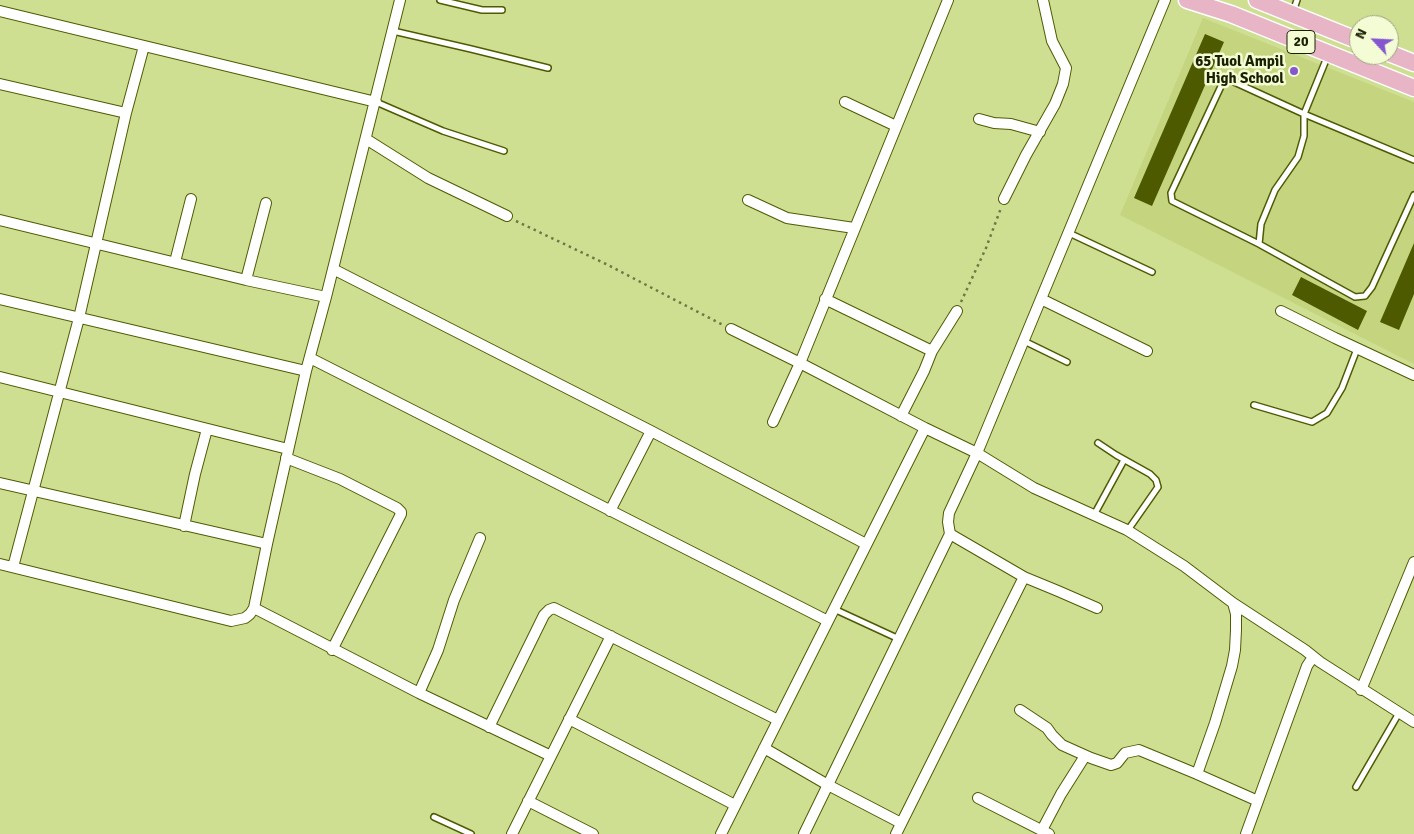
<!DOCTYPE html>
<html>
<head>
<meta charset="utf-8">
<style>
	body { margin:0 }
	#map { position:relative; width:1414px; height:834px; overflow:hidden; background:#cfdf91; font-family:Signika,sans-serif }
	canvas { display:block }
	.north { position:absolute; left:1349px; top:15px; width:50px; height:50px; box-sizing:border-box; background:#f3fcd5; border:1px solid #9da481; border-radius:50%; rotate:295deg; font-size:14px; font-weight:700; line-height:20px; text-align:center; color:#1b2002 }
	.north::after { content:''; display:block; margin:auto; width:18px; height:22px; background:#8556cf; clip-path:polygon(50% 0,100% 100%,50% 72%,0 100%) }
</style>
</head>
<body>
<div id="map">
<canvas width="1414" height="834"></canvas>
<div class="north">N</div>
</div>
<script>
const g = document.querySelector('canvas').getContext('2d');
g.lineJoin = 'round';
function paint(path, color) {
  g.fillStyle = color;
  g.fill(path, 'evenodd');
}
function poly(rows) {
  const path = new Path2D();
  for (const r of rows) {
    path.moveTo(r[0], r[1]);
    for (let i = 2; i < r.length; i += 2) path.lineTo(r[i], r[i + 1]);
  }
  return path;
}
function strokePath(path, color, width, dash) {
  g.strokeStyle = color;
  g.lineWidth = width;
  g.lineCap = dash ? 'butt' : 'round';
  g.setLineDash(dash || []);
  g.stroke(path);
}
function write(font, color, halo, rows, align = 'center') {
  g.font = font + ' Signika,sans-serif';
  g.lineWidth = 5;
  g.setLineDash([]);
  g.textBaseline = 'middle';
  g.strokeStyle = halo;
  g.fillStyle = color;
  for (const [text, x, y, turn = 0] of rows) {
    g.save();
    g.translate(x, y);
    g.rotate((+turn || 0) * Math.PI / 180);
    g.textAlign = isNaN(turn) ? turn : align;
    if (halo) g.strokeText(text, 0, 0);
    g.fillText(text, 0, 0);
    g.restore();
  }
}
paint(poly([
	[1203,18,1414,102,1414,364,1120,215]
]), '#c4d47f');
paint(poly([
	[1205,34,1224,42,1152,206,1134,198],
	[1414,243,1414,294,1399,330,1380,322],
	[1301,277,1367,311,1358,330,1292,295]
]), '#4e5a00');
const service = poly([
	[440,0,482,10,502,10],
	[1293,12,1297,0],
	[393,31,471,49,548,68],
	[1328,55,1304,114,1304,136,1298,157,1275,190,1261,224,1259,244,1355,297,1365,296,1372,287,1414,195],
	[376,102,443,131,504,151],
	[1069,233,1152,272],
	[1259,244,1172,201,1171,193,1223,82,1232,81,1304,114,1414,160],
	[1024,341,1067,362],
	[1254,405,1312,422,1327,413,1342,388,1357,349],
	[1098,443,1116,455,1150,474,1156,480,1158,487,1128,530],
	[1094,515,1124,460],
	[834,609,899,639],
	[1356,787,1399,713],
	[434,817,471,834]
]);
const minor = poly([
	[0,11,376,102],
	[0,84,126,113],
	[845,102,896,126],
	[979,119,994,123,1011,124,1040,132],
	[366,139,428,178,507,216],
	[1004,199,1026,155,1055,104,1063,84,1066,68,1052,41,1043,0],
	[748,200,787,218,854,228],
	[0,220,246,280,326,297],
	[175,262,191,199],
	[333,269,651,431,866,544],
	[246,280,266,203],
	[0,299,306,371],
	[825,299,932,351],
	[1041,299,1147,351],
	[1281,311,1335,338,1414,375],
	[731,329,800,363,925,428,977,453,1034,488,1127,530,1184,566,1233,603,1305,650,1320,662,1414,722],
	[310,358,828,621],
	[0,377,288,449],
	[901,416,924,371,932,351,957,311],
	[773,422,800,363,948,0],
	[286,458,340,479,397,508,401,512,401,514,332,650],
	[0,483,267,544],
	[610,511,651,431],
	[184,526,195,474,207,429],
	[0,564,231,621,245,618,250,614,254,608,267,544,306,371,326,297,400,0],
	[13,567,79,318,126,113,144,46],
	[254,608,419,693,551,756],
	[1097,608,1058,591,1024,577,950,534,948,522,949,513,977,453,1165,0],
	[1361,690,1414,562],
	[419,693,438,650,454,600,480,538],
	[1020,710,1047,728,1052,735,1062,745,1091,758,1111,765,1117,763,1125,753,1139,750,1197,774,1258,801],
	[569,719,735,805],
	[489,727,544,615,549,610,554,608,778,720],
	[764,748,828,785,901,823],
	[1197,774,1215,723,1232,666,1235,650,1236,630,1236,614,1233,603],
	[978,798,1049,834],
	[528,801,593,834],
	[1042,830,1061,794,1085,756],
	[512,834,611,636],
	[721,834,925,428],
	[804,834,950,534],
	[896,834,1024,577],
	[1246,834,1307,666,1313,657]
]);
const primary = poly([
	[1187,0,1231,14,1414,88],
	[1257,0,1359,41],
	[1389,53,1414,63]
]);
strokePath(service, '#4f5b03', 8);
strokePath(minor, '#4f5b03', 12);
strokePath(primary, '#fff', 19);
strokePath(poly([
	[516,221,606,264,723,325],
	[961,302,986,248,1001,208]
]), '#6e7844', 2.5, [2.5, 4]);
strokePath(service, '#fff', 5);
strokePath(minor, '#fff', 10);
strokePath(primary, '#e8b5c7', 16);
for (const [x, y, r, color] of [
	[1294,71,5,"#8556cf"]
]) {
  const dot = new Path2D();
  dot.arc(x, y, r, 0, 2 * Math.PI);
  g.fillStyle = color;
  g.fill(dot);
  strokePath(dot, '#f3fcd5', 2);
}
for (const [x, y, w] of [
	[1301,42,28]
]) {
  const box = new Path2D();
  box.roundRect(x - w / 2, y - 11.5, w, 23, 4);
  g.fillStyle = '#f3fcd5';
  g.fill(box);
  strokePath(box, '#1b2002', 1);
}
write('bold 14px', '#1b2002', null, [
	["20",1301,42]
]);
write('bold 15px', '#1b2002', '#f3fcd5', [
	["65 Tuol Ampil",1284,62],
	["High School",1284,79]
], 'right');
</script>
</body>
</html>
